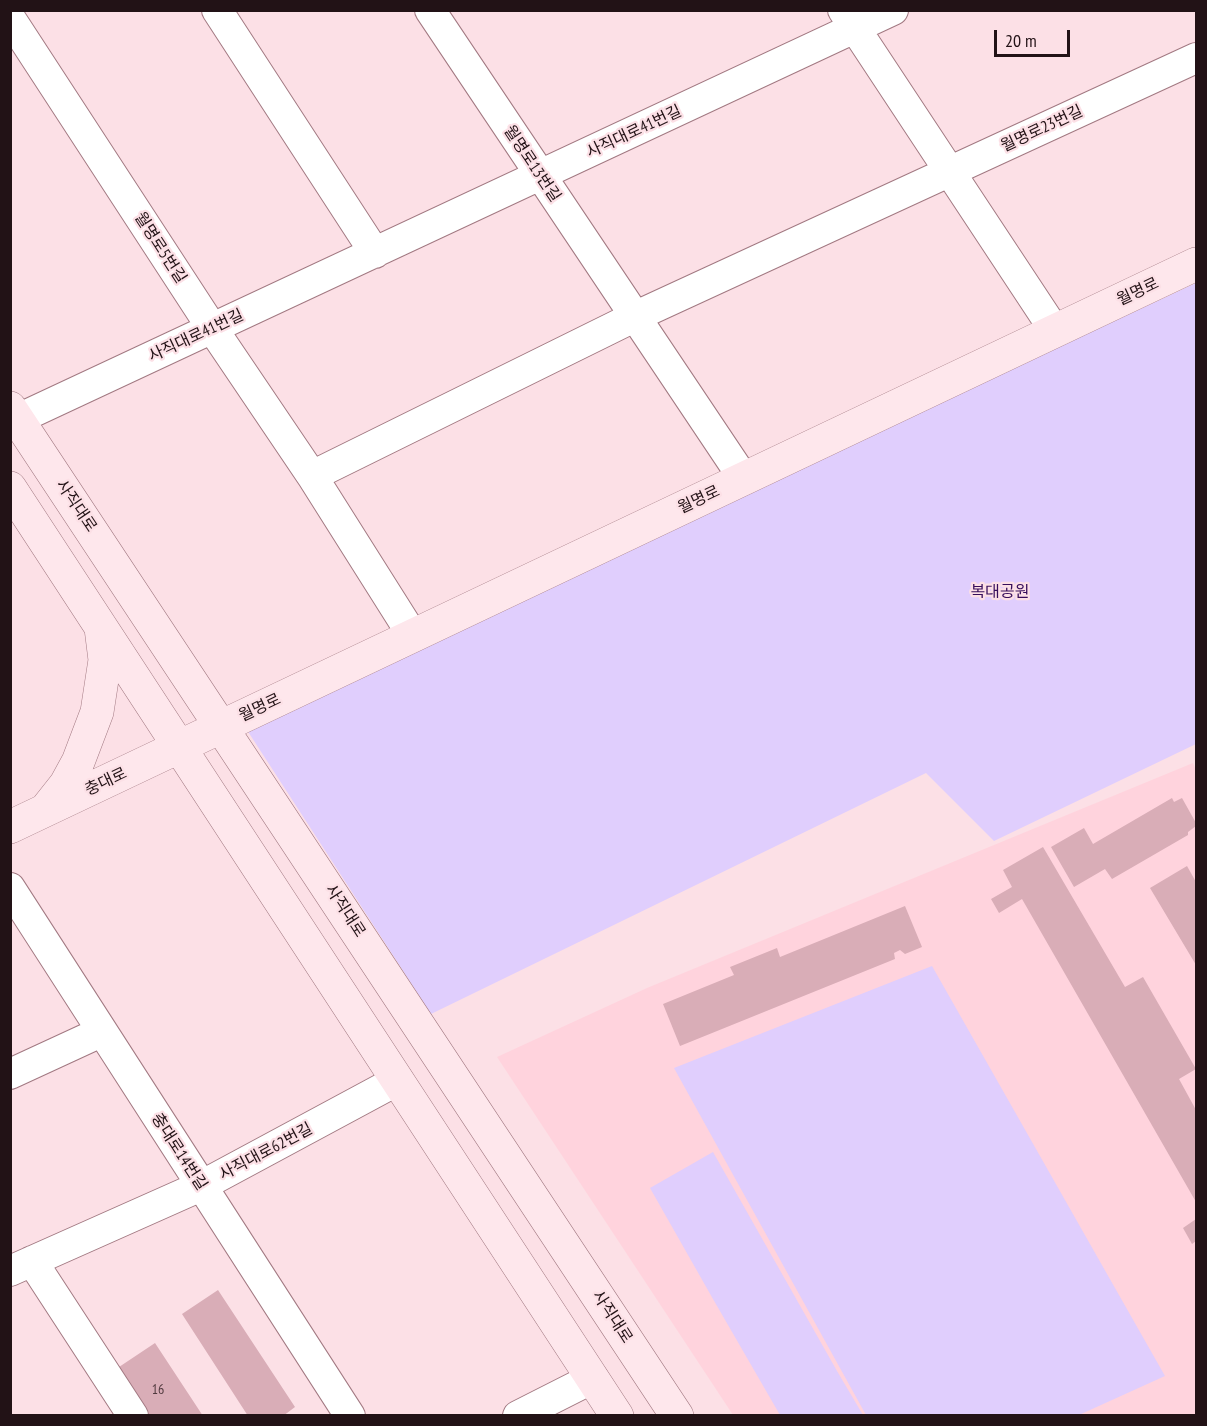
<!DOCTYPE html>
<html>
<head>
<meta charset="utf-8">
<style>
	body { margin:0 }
	#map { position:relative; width:1207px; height:1426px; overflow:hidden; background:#fce0e6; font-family:"PT Sans Narrow",sans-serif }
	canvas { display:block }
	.frame { position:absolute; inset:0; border:12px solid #221216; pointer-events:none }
	.scale { position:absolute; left:994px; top:30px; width:76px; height:27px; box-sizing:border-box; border:3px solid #221216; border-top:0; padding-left:8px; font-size:18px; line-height:21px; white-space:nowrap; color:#221216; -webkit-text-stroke:4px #fce0e6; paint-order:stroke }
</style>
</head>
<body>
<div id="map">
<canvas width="1207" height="1426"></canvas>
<div class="frame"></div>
<div class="scale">20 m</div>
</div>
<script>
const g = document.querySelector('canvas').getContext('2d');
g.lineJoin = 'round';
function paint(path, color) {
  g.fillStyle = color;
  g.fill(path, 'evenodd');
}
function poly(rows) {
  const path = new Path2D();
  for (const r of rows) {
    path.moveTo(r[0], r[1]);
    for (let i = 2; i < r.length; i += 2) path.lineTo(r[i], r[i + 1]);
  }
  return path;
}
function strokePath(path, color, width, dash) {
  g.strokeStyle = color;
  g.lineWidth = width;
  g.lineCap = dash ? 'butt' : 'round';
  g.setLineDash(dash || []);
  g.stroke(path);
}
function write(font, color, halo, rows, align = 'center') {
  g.font = font + ' "PT Sans Narrow","Noto Sans KR",sans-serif';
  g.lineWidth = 4.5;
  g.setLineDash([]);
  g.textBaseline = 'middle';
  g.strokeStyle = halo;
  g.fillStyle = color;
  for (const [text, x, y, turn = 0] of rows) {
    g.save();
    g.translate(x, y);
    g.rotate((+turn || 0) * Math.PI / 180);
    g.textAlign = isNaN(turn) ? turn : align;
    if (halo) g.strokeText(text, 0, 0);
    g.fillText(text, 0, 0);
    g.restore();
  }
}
paint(poly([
	[1193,763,1196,770,1196,1415,733,1415,497,1057,647,988]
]), '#ffd3dd');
paint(poly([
	[1196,283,1196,744,994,841,926,773,431,1014,245,727],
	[932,966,1165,1376,1079,1415,866,1415,674,1068],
	[713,1152,837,1371,863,1415,780,1415,713,1299,650,1188]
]), '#e0cefd');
paint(poly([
	[1172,798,1174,802,1182,798,1196,823,1196,826,1188,832,1188,835,1112,879,1105,869,1074,887,1051,847,1084,828,1093,844],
	[1043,847,1125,987,1143,977,1196,1069,1179,1079,1196,1110,1196,1202,1022,899,999,913,991,899,1012,887,1003,870],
	[1187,866,1196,882,1196,965,1150,888],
	[905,906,922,947,905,954,900,950,894,953,895,959,680,1046,663,1004,734,975,730,967,777,948,780,957],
	[1196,1219,1196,1241,1192,1244,1183,1228],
	[218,1290,295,1407,283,1416,248,1416,182,1314],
	[155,1343,203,1416,147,1416,116,1369]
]), '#d9adb7');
const street = poly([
	[217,10,375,253],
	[430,10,744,479],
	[843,10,1055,331],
	[10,18,212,328,312,476,413,636],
	[18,419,893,10],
	[312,476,634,317,1196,58],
	[10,888,350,1416],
	[10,1074,101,1032],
	[32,1261,133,1416],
	[10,1271,201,1186,398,1080],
	[518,1416,593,1378]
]);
const secondary = poly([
	[10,408,677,1416],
	[10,488,617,1416],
	[47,808,66,784,78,762,97,712,105,660,101,628],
	[10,827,1196,264]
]);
strokePath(street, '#a27982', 32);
strokePath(secondary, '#a27982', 34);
strokePath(street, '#fff', 30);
strokePath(secondary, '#fee7ec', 33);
write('14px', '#50393e', null, [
	["16",158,1390]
]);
write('16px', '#221216', '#fce0e6', [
	["월명로23번길",1042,129,-25],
	["사직대로41번길",634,132,-25],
	["월명로13번길",532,164,56],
	["월명로5번길",160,248,57],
	["월명로",1138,292,-25],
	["사직대로41번길",196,336,-25],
	["월명로",699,500,-25],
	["사직대로",76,506,56],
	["월명로",260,708,-25],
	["충대로",106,782,-25],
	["사직대로",345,911,57],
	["충대로14번길",179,1152,57],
	["사직대로62번길",266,1152,-28],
	["사직대로",612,1317,57]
]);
write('16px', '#370e5b', '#fce0e6', [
	["복대공원",1000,592]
]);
</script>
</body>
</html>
